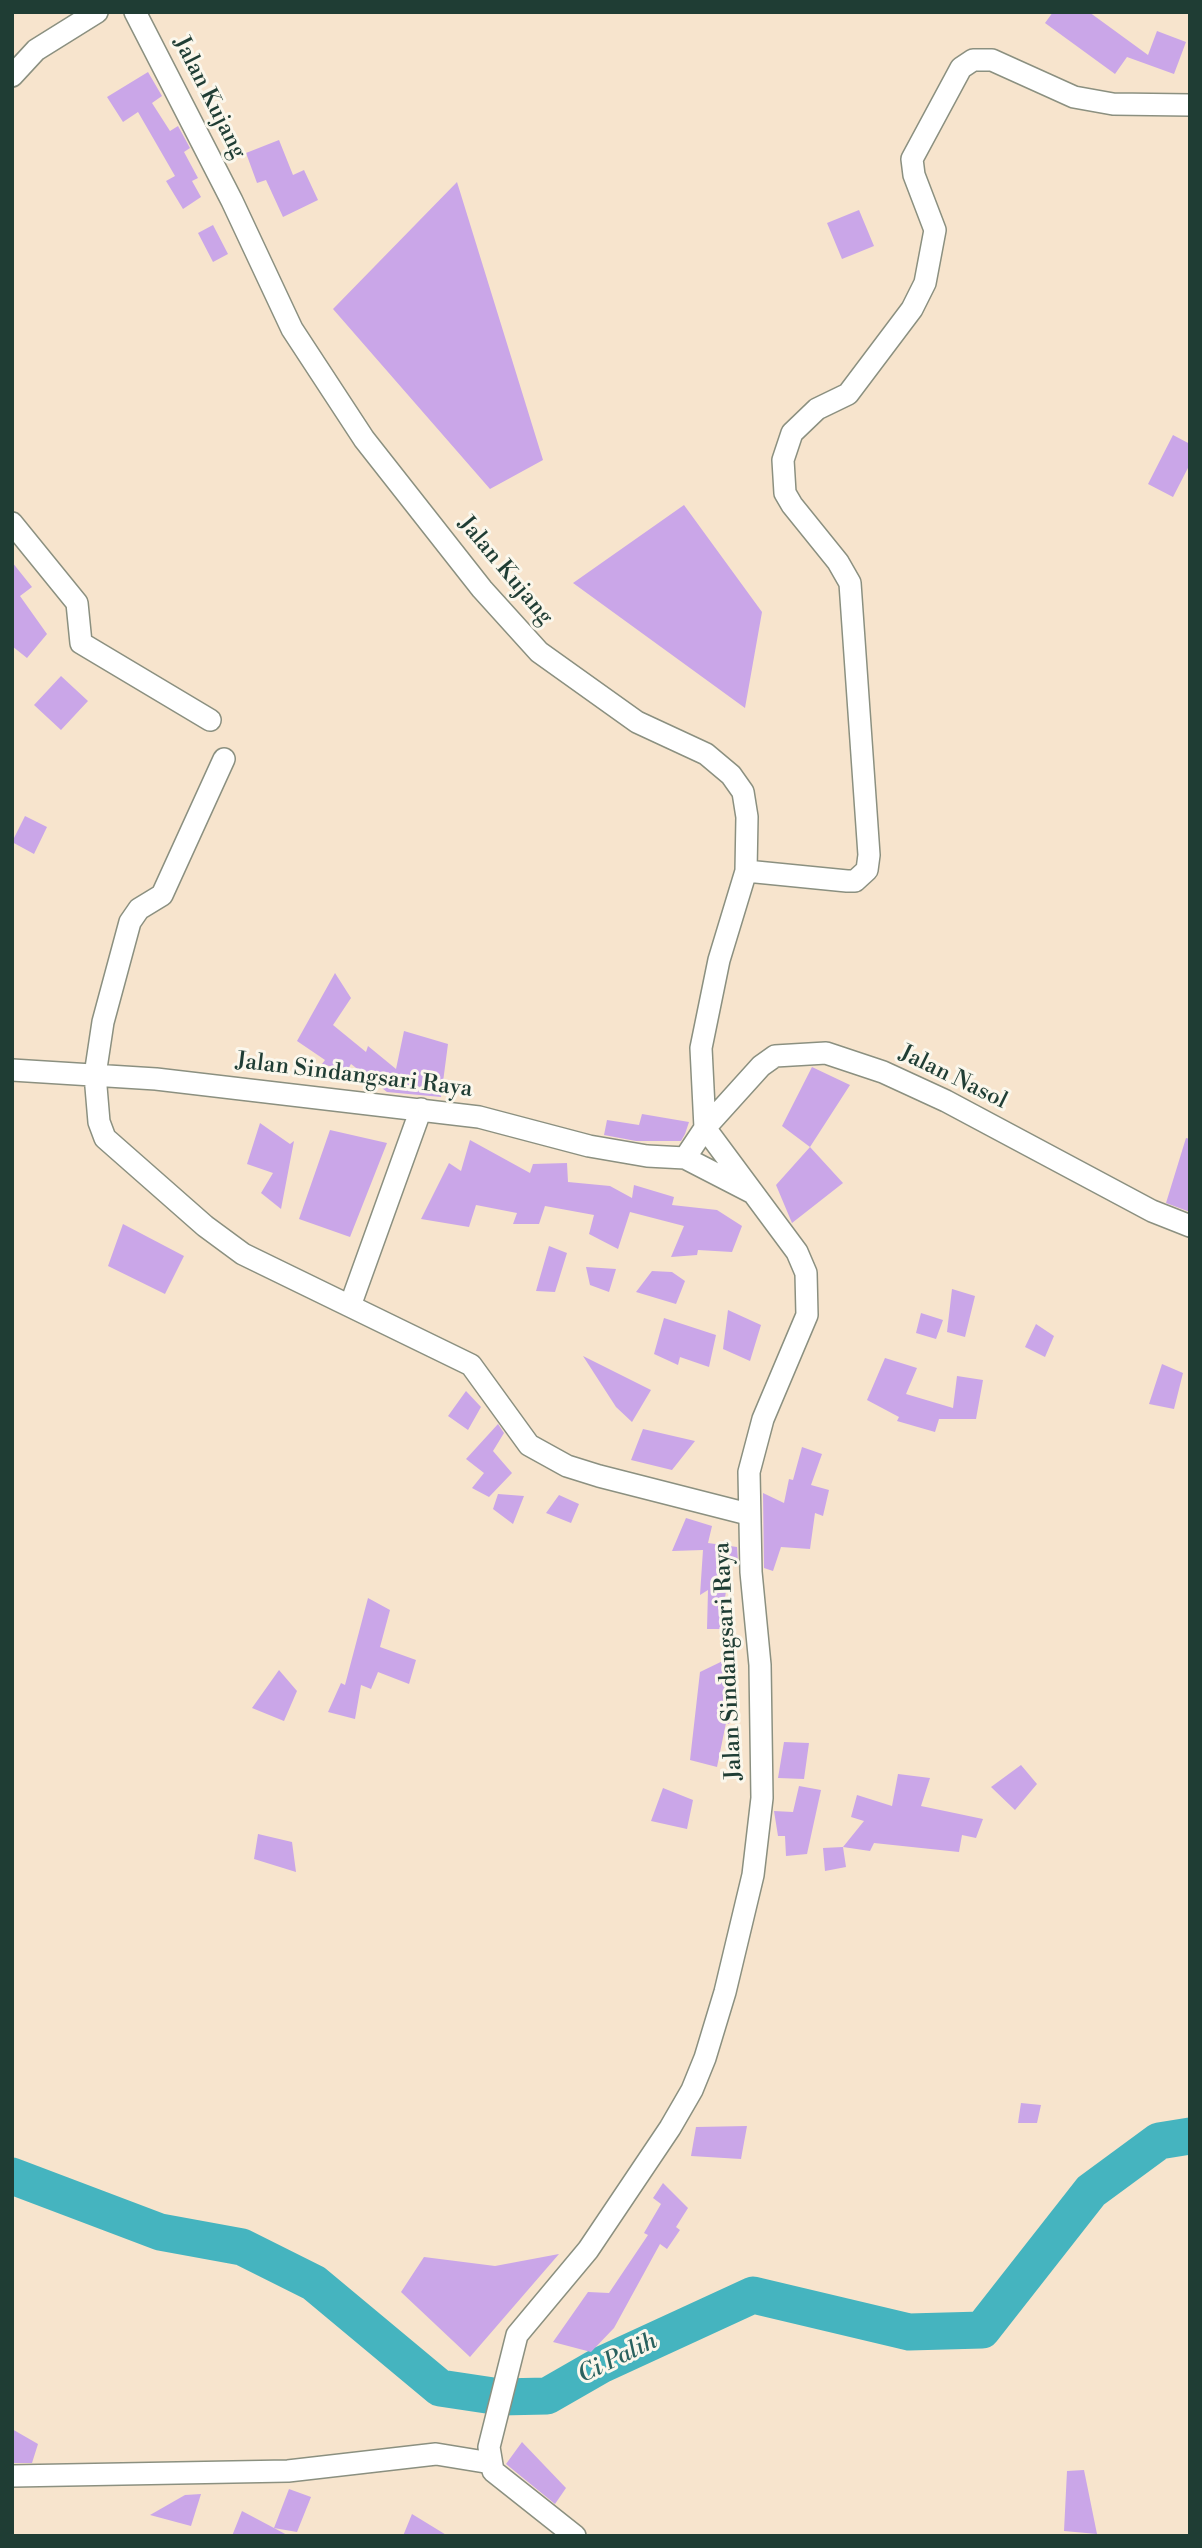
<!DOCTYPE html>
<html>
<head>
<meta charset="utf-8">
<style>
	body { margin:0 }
	#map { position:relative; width:1202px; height:2548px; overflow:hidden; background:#f7e4cd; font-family:"Libre Bodoni",serif }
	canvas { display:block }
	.frame { position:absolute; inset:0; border:14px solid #1f3d34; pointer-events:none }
</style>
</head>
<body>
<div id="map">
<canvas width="1202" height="2548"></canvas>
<div class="frame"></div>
</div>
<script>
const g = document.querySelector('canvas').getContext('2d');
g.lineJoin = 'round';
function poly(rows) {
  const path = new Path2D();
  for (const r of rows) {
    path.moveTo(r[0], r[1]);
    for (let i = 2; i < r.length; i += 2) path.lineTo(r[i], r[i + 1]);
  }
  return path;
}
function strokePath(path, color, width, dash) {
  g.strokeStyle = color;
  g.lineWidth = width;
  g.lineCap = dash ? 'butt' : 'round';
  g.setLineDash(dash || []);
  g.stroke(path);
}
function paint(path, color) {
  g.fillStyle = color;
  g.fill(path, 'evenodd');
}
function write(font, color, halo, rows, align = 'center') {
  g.font = font + ' "Libre Bodoni",serif';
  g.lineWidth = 6;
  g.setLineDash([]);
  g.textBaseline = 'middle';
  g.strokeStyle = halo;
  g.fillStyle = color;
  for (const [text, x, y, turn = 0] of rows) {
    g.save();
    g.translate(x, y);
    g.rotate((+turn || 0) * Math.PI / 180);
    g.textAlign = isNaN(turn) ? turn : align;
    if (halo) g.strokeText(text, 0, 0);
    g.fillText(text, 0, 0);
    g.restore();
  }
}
strokePath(poly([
	[12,2176,160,2232,242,2247,314,2283,440,2388,500,2397,547,2396,601,2365,753,2295,909,2332,982,2330,1091,2191,1159,2141,1190,2136]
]), '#45b4bf', 37);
paint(poly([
	[1053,12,1089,12,1148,55,1157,31,1186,42,1174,74,1127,57,1115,74,1045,23],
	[148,72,162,96,152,103,170,131,178,126,190,148,184,152,198,178,192,181,201,197,183,209,166,181,175,176,138,112,123,122,107,97],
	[279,140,293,175,304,170,318,200,283,217,266,180,257,183,246,153],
	[457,182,543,460,490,489,333,309],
	[859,210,874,246,842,259,827,223],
	[213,225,228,254,213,262,198,233],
	[1173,435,1190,444,1190,464,1173,497,1148,484],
	[684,505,762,612,745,708,573,583],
	[12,562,32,587,20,596,47,634,27,658,12,646],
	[61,676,88,701,61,730,34,705],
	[25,816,47,827,34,854,12,842],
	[335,973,351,998,333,1025,366,1052,368,1046,396,1069,404,1031,448,1044,441,1097,387,1092,351,1064,347,1071,322,1064,325,1060,297,1041],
	[812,1067,850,1085,810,1147,782,1126],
	[642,1114,689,1122,685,1134,681,1141,636,1141,604,1135,607,1120,639,1125],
	[260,1123,290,1144,294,1141,281,1209,261,1193,273,1173,247,1164],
	[330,1130,387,1143,350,1237,299,1219],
	[1186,1138,1190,1139,1190,1212,1166,1203],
	[470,1140,530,1173,533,1164,567,1163,568,1182,610,1186,632,1198,634,1185,674,1197,672,1205,717,1210,742,1226,732,1252,698,1250,697,1255,671,1257,684,1226,630,1212,618,1249,589,1234,594,1215,545,1206,539,1224,513,1224,517,1213,476,1205,469,1227,421,1219,449,1163,461,1171],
	[810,1147,843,1183,792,1223,776,1185],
	[123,1224,184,1256,165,1294,108,1266],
	[549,1246,567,1253,555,1292,536,1291],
	[586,1267,616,1269,609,1292,590,1285],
	[652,1271,672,1272,685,1281,676,1304,636,1292],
	[952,1289,975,1296,965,1337,947,1332],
	[728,1310,761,1325,750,1361,723,1349],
	[921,1313,943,1320,936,1339,916,1333],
	[664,1318,716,1335,709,1367,680,1357,678,1365,654,1354],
	[1036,1324,1054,1336,1045,1357,1025,1347],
	[583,1356,651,1390,632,1422,616,1407],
	[885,1358,917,1368,906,1394,953,1408,957,1376,983,1380,976,1419,939,1419,935,1432,897,1421,899,1417,867,1400],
	[1162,1364,1183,1373,1174,1409,1149,1404],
	[466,1391,481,1407,468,1430,448,1416],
	[498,1424,504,1433,493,1451,512,1473,489,1497,472,1488,484,1473,466,1459],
	[643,1429,695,1441,672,1470,631,1460],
	[802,1447,822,1454,811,1485,829,1490,823,1516,815,1513,810,1549,781,1547,773,1571,764,1568,763,1493,784,1503,789,1479,793,1480],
	[498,1494,524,1496,513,1524,493,1509],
	[559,1495,579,1504,571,1523,546,1513],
	[686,1518,712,1526,708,1543,737,1547,738,1562,730,1560,721,1629,707,1629,708,1590,700,1595,703,1550,672,1551],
	[368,1598,390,1610,380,1647,416,1660,409,1684,378,1672,371,1689,361,1685,355,1719,328,1712,341,1683,345,1685],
	[733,1656,727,1697,739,1699,729,1724,726,1723,717,1767,690,1760,700,1672],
	[279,1670,297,1691,284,1721,252,1708],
	[784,1742,809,1743,804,1779,778,1778],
	[1021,1765,1037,1784,1015,1810,991,1787],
	[898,1774,930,1778,921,1806,983,1819,976,1838,962,1835,959,1852,874,1843,870,1851,843,1847,864,1821,851,1817,857,1795,892,1806],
	[799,1786,821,1790,807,1854,786,1856,785,1836,778,1836,774,1811,793,1812],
	[663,1788,693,1800,687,1829,651,1821],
	[258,1834,292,1842,296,1872,254,1859],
	[843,1847,846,1867,825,1871,823,1848],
	[1021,2103,1041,2105,1037,2123,1018,2123],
	[747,2126,741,2159,691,2156,696,2127],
	[663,2183,688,2208,676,2227,680,2230,667,2249,660,2244,614,2328,591,2352,553,2342,588,2292,609,2293,648,2235,644,2233,661,2204,653,2198],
	[559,2254,470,2357,401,2292,424,2257,495,2266],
	[12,2429,38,2444,32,2463,12,2463],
	[522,2442,566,2488,555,2504,506,2464],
	[1084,2470,1097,2534,1064,2531,1067,2471],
	[289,2489,311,2497,297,2532,274,2528],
	[201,2494,191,2526,150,2515,185,2495],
	[242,2511,274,2528,289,2536,232,2536],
	[412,2514,448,2536,403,2536]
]), '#caa6e8');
const minor = poly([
	[135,12,232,201,292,329,364,439,482,589,539,652,637,722,706,754,731,775,743,792,747,817,746,871,719,960,701,1048,705,1128],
	[12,76,36,50,97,12],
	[12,523,77,603,81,643,210,720],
	[224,759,162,895,139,909,130,922,103,1022,95,1075,99,1122,105,1138,205,1226,243,1254,471,1365,529,1445,567,1466,599,1476,748,1514],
	[746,871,847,881,855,881,867,870,869,855,850,583,838,562,792,505,785,493,783,460,792,433,817,409,848,394,912,309,925,283,935,230,914,175,912,159,961,68,973,60,992,60,1074,97,1113,104,1190,105],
	[12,1070,156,1079,479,1117,589,1146,647,1156,685,1158,751,1192],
	[685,1158,705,1128,761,1066,775,1056,826,1053,883,1072,946,1101,1152,1211,1190,1226],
	[350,1306,421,1109],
	[12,2476,288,2471,436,2454,491,2463],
	[575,2536,493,2471,489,2447,517,2335,588,2250,670,2128,692,2090,705,2058,725,1992,753,1875,762,1798,760,1665,751,1572,749,1472,763,1419,807,1315,806,1273,797,1252,705,1128]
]);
strokePath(minor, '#8b9080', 24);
strokePath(minor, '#fff', 21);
write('23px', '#1f3d34', '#fbf7ec', [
	["Jalan Kujang",209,98,63],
	["Jalan Kujang",505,571,50],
	["Jalan Sindangsari Raya",354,1076,7],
	["Jalan Nasol",953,1078,26],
	["Jalan Sindangsari Raya",729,1661,-93]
]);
write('italic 24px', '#2a615e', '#fbf7ec', [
	["Ci Palih",618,2359,-26]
]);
</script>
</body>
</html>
